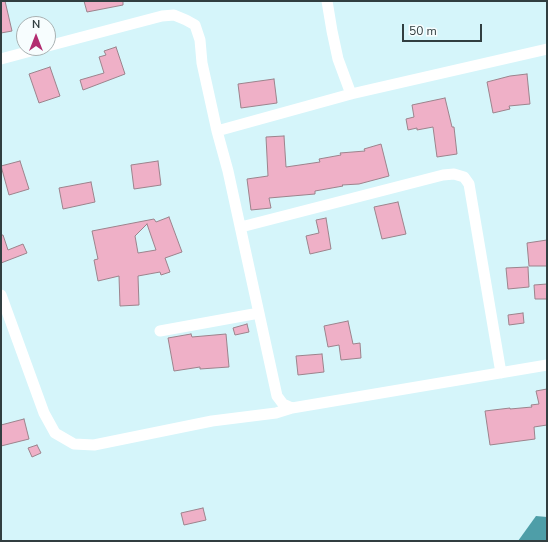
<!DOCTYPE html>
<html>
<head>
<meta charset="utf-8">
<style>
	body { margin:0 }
	#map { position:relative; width:548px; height:542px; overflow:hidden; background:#d5f5fa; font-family:"Nunito Sans",sans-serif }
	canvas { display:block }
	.frame { position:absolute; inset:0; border:2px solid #313e40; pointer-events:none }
	.north { position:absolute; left:16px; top:16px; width:40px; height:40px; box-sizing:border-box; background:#f7fdfe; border:1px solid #a8b1b2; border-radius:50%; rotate:0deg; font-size:11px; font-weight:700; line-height:16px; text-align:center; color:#313e40 }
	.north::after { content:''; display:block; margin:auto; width:14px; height:18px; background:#b22c70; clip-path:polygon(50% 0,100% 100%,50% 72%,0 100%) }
	.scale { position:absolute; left:402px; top:24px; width:80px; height:18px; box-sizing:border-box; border:2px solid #313e40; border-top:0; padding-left:5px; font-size:12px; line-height:14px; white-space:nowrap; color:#313e40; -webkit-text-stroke:3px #f7fdfe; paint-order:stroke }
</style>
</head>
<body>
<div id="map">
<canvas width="548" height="542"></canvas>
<div class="frame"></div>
<div class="north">N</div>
<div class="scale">50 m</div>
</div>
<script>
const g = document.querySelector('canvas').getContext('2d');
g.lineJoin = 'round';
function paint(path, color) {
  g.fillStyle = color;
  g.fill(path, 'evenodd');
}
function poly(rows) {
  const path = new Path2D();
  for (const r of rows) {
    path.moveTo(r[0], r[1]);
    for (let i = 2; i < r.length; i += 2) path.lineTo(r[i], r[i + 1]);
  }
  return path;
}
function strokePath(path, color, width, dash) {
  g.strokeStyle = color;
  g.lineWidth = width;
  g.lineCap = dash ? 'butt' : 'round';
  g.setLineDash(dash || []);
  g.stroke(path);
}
paint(poly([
	[536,516,547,517,547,541,518,541]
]), '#4e9ea8');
const building = poly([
	[1,1,5,1,12,31,1,33,1,1],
	[84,1,123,1,123,5,87,12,84,1],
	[116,47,125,74,83,90,80,80,104,73,99,57,106,55,104,51,116,47],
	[50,67,60,96,39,103,29,74,50,67],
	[527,74,530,104,509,106,510,109,493,113,487,82,510,76,527,74],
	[274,79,277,103,241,108,238,84,274,79],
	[445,98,452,127,454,127,457,154,437,157,433,127,417,130,417,128,408,130,406,119,414,117,412,105,445,98],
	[284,136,286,167,320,162,319,159,341,155,340,153,365,151,364,149,381,144,389,176,359,184,342,185,343,186,315,191,315,194,269,198,271,208,251,210,247,179,268,176,266,137,284,136],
	[20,161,29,189,9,195,1,166,20,161],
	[158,161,161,185,134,189,131,165,158,161],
	[91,182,95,202,63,209,59,188,91,182],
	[398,202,406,234,382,239,374,207,398,202],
	[169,217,182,252,165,258,170,272,161,275,160,272,138,276,139,305,120,306,119,276,98,281,94,260,98,259,92,231,154,219,156,222,169,217],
	[147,224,156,250,138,253,135,236,147,224],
	[326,218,331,249,310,254,306,236,319,233,316,220,326,218],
	[1,235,3,235,8,250,23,244,27,253,1,263,1,235],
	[547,240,547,266,529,266,527,243,547,240],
	[528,267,529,287,508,289,506,268,528,267],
	[547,284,547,299,535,299,534,285,547,284],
	[523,313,524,323,509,325,508,315,523,313],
	[348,321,353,344,360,343,361,358,341,360,339,345,328,347,324,326,348,321],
	[247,324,249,332,235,335,233,328,247,324],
	[191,334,192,337,226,334,229,367,200,369,200,367,174,371,168,338,191,334],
	[322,354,324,372,298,375,296,356,322,354],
	[547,389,547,425,534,427,535,439,490,445,485,411,510,408,510,409,532,407,531,405,539,404,536,391,547,389],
	[24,419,29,439,1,446,1,425,24,419],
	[37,445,41,453,32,457,28,448,37,445],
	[203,508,206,520,184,525,181,513,203,508]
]);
paint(building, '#efb0c7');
strokePath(building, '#9c838c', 1);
strokePath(poly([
	[327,1,332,31,338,59,351,94],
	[48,46,162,16,174,15,186,20,195,25,200,40,202,63,217,131,228,171,277,396,283,404,292,408,547,365],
	[1,59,42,48],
	[217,131,351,94,547,49],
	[241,227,443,175,454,174,464,177,469,184,501,373],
	[1,295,44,413,55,433,74,444,94,445,212,421,276,413,292,408],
	[160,331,259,313]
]), '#fff', 11);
</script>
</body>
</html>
